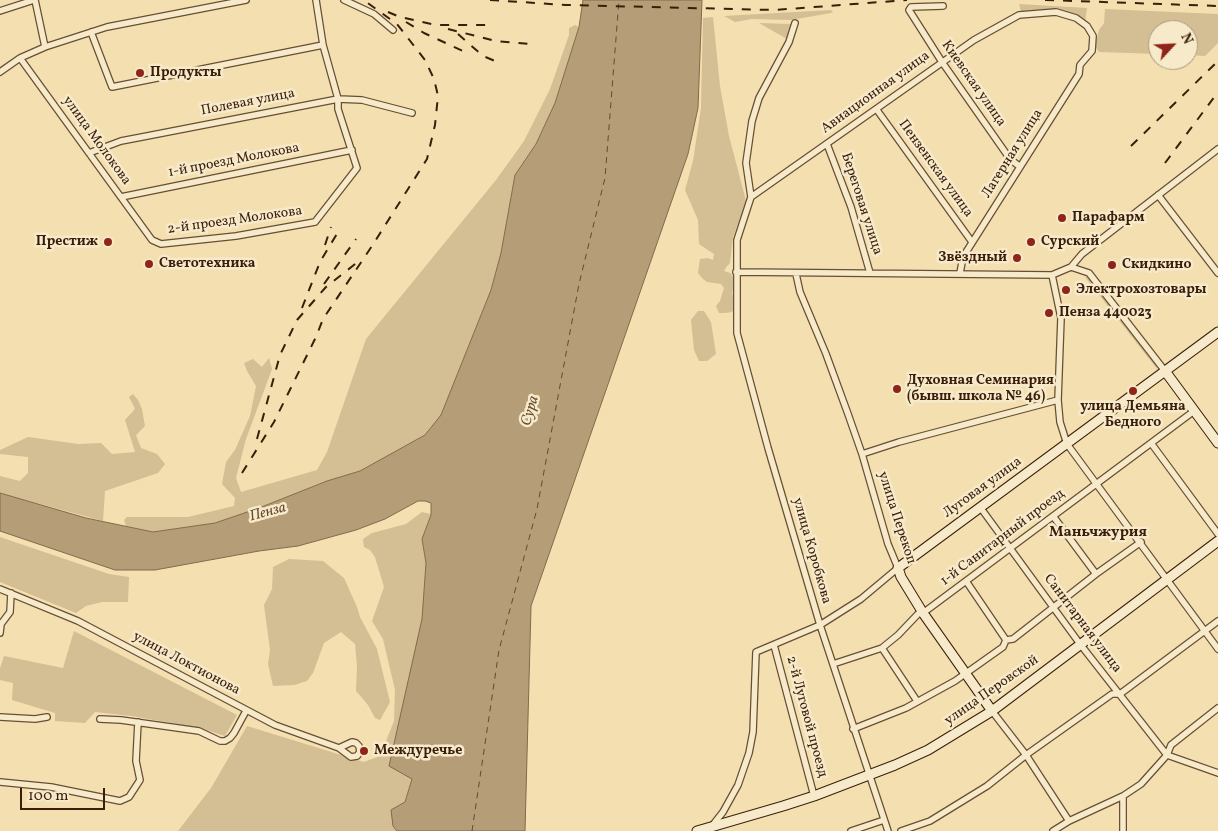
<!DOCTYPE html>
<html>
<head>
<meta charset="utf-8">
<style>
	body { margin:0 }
	#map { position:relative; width:1218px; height:831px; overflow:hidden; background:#f3dfaf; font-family:Vollkorn,serif }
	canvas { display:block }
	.north { position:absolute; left:1148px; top:20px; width:50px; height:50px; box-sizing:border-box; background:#f7eacb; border:1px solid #ab987e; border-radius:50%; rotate:65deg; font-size:14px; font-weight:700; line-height:20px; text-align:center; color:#3a1e0a }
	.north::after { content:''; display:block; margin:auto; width:18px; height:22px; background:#8f2418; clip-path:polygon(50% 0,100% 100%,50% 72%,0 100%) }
	.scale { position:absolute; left:20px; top:788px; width:85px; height:22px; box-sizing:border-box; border:2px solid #3a1e0a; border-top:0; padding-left:6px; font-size:15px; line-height:18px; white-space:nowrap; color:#3a1e0a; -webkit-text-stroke:4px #f7eacb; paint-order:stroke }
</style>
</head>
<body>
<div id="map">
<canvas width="1218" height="831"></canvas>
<div class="north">N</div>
<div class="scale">100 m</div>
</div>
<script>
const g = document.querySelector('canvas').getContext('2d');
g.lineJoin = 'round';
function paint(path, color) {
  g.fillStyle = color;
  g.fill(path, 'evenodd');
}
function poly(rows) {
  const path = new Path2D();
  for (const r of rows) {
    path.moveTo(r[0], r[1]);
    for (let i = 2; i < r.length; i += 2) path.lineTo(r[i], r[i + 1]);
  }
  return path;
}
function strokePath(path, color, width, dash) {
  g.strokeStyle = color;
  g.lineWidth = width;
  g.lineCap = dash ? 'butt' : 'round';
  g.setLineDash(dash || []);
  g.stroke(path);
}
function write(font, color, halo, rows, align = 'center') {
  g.font = font + ' Vollkorn,serif';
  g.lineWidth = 5;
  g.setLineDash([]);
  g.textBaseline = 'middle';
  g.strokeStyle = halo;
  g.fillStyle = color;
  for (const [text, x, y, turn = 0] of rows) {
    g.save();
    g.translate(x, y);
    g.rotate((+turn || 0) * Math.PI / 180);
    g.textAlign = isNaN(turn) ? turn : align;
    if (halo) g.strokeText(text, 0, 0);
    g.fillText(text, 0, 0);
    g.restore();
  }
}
paint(poly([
	[1019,4,1087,8,1085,23,1056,10,1021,12],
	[1105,9,1218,14,1218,43,1205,56,1188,55,1188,30,1158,30,1158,54,1099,52,1095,46,1099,30,1104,23],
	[831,10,833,12,831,13,791,20,752,19,735,22,724,16],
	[713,17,720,86,729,136,746,201,733,237,730,263,727,266,724,271,730,273,734,278,735,287,732,292,735,306,732,312,725,313,719,313,716,306,720,301,724,288,721,284,707,282,703,279,698,273,700,259,708,258,713,260,714,254,699,244,698,220,685,190,693,161,701,108,703,18],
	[759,23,790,24,792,27,790,37,787,39],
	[575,25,579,27,555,103,536,144,515,175,501,253,491,290,441,416,425,435,360,471,327,481,259,508,215,523,153,532,126,526,124,520,127,517,188,517,234,506,235,498,222,484,226,462,235,450,250,416,256,386,247,371,244,363,253,359,262,367,269,358,272,369,246,439,236,478,241,492,317,470,327,452,366,339,496,180,524,141,550,89,569,35,569,28],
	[1085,277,1089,277,1156,364,1157,369],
	[698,311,704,311,711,322,716,354,707,361,699,361,694,350,691,320],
	[133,394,138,400,142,409,145,426,136,435,141,448,157,454,165,464,158,473,105,491,103,521,0,493,0,476,20,481,28,473,28,457,0,454,0,450,28,437,78,444,101,443,112,454,135,452,125,420,135,409,129,397],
	[422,512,431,514,422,539,426,563,412,779,405,802,393,826,397,831,178,831,211,788,247,726,364,762,380,756,394,721,395,690,383,639,372,621,384,587,375,557,370,550,364,547,363,539,372,533,406,524],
	[0,537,109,574,129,577,128,602,102,602,86,606,76,613,0,582],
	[289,559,323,561,344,578,357,607,360,617,377,649,390,702,380,720,375,718,368,705,356,691,357,666,355,644,341,632,324,643,313,673,307,681,294,685,273,686,268,664,270,650,264,605,272,589,273,567],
	[74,631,237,715,225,736,200,728,131,716,95,712,85,723,55,721,55,713,12,700,13,683,0,680,0,668,4,656,63,668]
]), '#d4be93');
const water = poly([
	[583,0,702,0,698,108,688,154,531,606,525,831,397,831,393,826,391,810,405,802,412,779,389,766,422,619,426,563,422,539,431,515,431,503,425,501,418,501,385,519,356,530,298,546,259,551,155,570,115,570,0,531,0,493,86,518,153,532,215,523,259,508,327,481,360,471,425,435,441,415,491,290,501,253,515,175,536,144,555,103,579,27,583,0]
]);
paint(water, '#b49d77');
strokePath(water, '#836a4b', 1);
strokePath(poly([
	[472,831,499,650,537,509,579,284,605,178,619,0]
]), '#654a30', 1, [6, 5]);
const street = poly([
	[35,0,45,47],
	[344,0,374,14,393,30],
	[943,6,911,7,909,10,942,62,1010,159,1019,166],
	[0,11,34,0],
	[795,23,789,42,759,98,752,121,746,163,751,197,737,240,737,333,768,448,820,625,888,831],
	[91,32,112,87,323,45],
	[20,58,152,240,161,244,236,236,315,222,357,168,338,109,338,99,323,45,316,0],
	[0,72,20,58,45,47,107,27,246,0],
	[877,110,972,242],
	[827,144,851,207,870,273],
	[89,153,121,141,142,137,338,99,362,100,412,113],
	[1158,195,1218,273],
	[121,197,352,150],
	[751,197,974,40,1019,15,1056,12,1076,18,1087,26,1093,36,1092,51,1080,65,1079,74,963,257,960,273],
	[1071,267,1089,273,1165,371],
	[736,272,1052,275,1071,267,1082,254,1218,149],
	[1052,275,1061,318,1058,400,1060,422,1067,444,1218,649],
	[1151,443,1218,534],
	[862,454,899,442,1058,400],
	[980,507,1080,644,1167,755],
	[1053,516,1096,574],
	[966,581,1006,640],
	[0,589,78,621,275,725,339,748,351,757,357,756,360,752,359,746,356,743,352,742,339,748],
	[0,633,1,624,10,612,11,593],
	[774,645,814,796],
	[882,648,917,701],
	[833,664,882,648,898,635,918,614,923,613,966,581,1194,411],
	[992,711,1026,755,1069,821],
	[0,717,35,719,47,717],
	[100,719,121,720,199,731,220,741,225,741,230,738,234,733,246,711],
	[853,729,906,708,955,681,1003,647,1006,640,1013,639,1096,574,1141,542],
	[1167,755,1218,773],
	[0,782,51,787,120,801,129,797,140,780,136,761,138,722],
	[712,826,723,812,738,785,749,753,753,732,756,652,820,625,861,599,898,568,888,544,862,454,848,414,826,354,800,292,796,274],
	[851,831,884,820],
	[901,831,930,821,987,786,1026,755,1112,694,1120,694,1218,621],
	[1053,831,1069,821,1123,796,1141,784,1167,755,1171,745,1218,708],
	[1123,831,1123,796]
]);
const secondary = poly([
	[1165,371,1218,443],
	[992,711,923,613,901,577,898,568,1218,332],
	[697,831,783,806,814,796,895,765,928,750,992,711,1218,541]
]);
strokePath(street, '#684e33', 8);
strokePath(secondary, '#3a1e0a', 11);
strokePath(street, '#f7eacb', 5.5);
strokePath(secondary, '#f7eacb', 9);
strokePath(poly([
	[490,0,566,5,775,10,907,0],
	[1045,0,1218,6],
	[388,12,400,17,436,25,486,25],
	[406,22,424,33,463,51],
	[448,29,496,41,530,44],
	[458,34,483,56,495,61],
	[1131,146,1218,61],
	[1165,163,1218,92],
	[325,245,331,227],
	[324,284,356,239],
	[302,308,320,262,338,232],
	[257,439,280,355,297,320,326,287,359,261],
	[242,473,274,422,316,337,323,319,372,246,427,159,435,125,438,96,434,79,425,60,397,24,365,1]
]), '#3a1e0a', 2, [9, 9]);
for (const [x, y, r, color] of [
	[140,73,5,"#8f2418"],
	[1062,218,5,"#8f2418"],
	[108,242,5,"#8f2418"],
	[1031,242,5,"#8f2418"],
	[1017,258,5,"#8f2418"],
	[149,264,5,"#8f2418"],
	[1112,265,5,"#8f2418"],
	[1066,290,5,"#8f2418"],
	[1049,313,5,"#8f2418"],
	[897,389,5,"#8f2418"],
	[1133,391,5,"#8f2418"],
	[364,751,5,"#8f2418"]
]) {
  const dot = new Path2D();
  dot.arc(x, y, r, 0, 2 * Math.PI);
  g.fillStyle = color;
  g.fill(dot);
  strokePath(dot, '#f7eacb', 2);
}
write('bold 14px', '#3a1e0a', '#f7eacb', [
	["Продукты",150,73],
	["Парафарм",1072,218],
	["Престиж",98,242,"right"],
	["Сурский",1041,242],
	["Звёздный",1007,258,"right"],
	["Светотехника",159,264],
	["Скидкино",1122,265],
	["Электрохозтовары",1076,290],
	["Пенза 440023",1059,313],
	["Духовная Семинария",907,381],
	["(бывш. школа № 46)",907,397],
	["улица Демьяна",1133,407,"center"],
	["Бедного",1133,423,"center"],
	["Междуречье",374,751]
], 'left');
write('14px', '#3a1e0a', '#f7eacb', [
	["Киевская улица",973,84,55],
	["Авиационная улица",876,93,-36],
	["Полевая улица",248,103,-11],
	["улица Молокова",96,141,54],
	["Лагерная улица",1013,154,-58],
	["1-й проезд Молокова",234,161,-11],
	["Пензенская улица",935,169,54],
	["Береговая улица",861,204,72],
	["2-й проезд Молокова",235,221,-8],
	["Луговая улица",983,488,-36],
	["улица Перекоп",896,518,72],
	["1-й Санитарный проезд",1003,538,-37],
	["улица Коробкова",811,551,74],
	["Санитарная улица",1082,624,53],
	["улица Локтионова",186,664,28],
	["улица Перовской",992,691,-35],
	["2-й Луговой проезд",806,717,75]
]);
write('italic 15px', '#654a30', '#f7eacb', [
	["Сура",531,411,-74],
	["Пенза",268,513,-15]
]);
write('bold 15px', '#3a1e0a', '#f7eacb', [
	["Маньчжурия",1098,533]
]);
</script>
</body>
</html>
